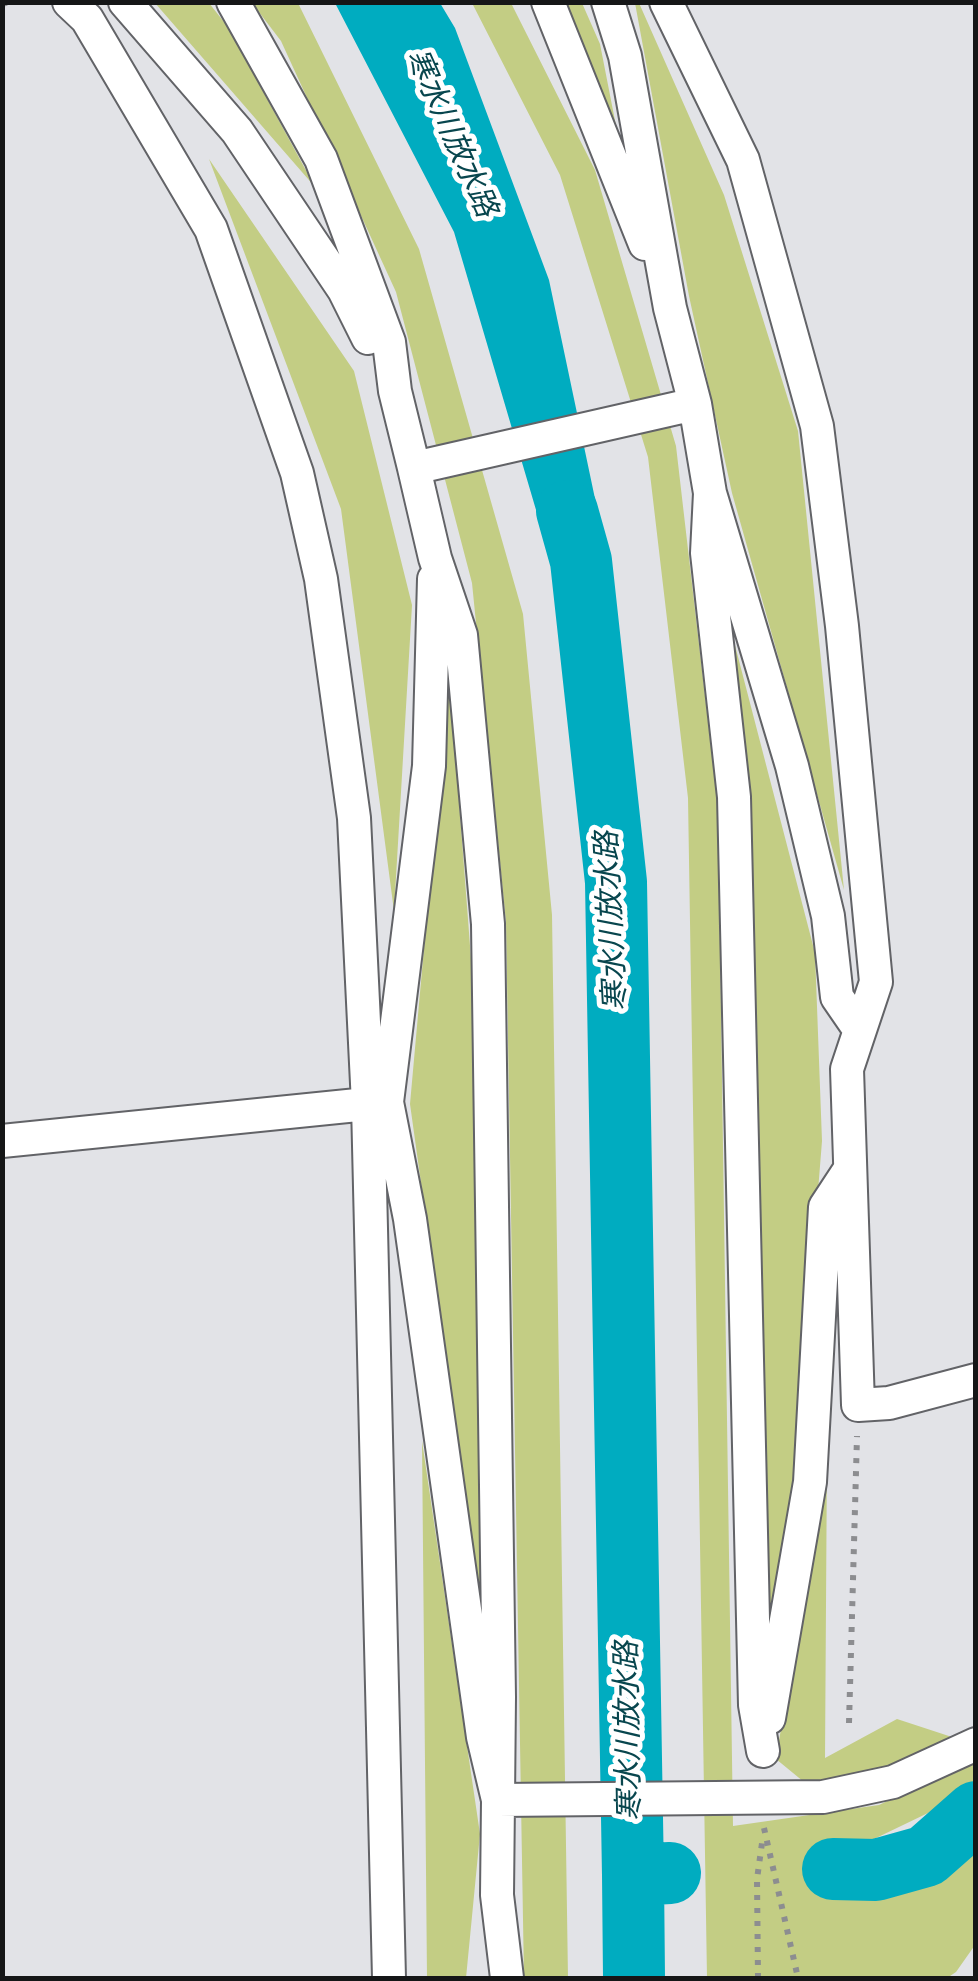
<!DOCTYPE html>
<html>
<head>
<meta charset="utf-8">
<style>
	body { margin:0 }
	#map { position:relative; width:978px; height:1981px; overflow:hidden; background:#e2e3e7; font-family:"Source Sans 3",sans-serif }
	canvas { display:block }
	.frame { position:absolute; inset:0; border:5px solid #151617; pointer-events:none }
</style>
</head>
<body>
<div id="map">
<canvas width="978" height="1981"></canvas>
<div class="frame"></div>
</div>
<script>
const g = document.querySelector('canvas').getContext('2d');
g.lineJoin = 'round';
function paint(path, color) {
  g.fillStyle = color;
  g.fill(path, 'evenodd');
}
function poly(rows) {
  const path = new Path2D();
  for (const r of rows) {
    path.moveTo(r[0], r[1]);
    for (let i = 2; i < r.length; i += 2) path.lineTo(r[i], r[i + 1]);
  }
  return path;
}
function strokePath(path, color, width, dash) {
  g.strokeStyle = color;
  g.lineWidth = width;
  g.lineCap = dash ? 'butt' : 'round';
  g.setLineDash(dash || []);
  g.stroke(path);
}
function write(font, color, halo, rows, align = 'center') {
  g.font = font + ' "Source Sans 3","Noto Sans JP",sans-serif';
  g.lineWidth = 10;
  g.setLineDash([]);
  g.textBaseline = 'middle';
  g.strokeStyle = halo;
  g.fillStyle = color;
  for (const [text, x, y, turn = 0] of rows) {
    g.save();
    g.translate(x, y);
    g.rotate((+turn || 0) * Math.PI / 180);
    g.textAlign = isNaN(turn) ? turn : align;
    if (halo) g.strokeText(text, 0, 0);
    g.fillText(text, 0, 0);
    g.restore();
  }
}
paint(poly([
	[155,3,209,3,228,27,315,187],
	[252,3,298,3,419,249,523,614,552,915,568,1978,524,1978,506,922,472,583,396,292,281,41],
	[472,3,511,3,595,170,676,446,718,808,733,1826,879,1805,975,1759,975,1784,955,1800,820,1865,822,1879,871,1900,933,1879,975,1848,975,1945,956,1972,947,1978,707,1978,688,798,648,457,560,175],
	[561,3,582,3,600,44,618,136],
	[635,3,639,3,724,195,798,431,844,890,732,493,689,296],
	[209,159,354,371,412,605,394,911,341,509],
	[724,603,815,953,822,1141,795,1479,769,1662],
	[449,670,472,972,481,1613,410,1104],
	[422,1441,480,1834,466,1978,427,1978],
	[827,1451,825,1758,897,1719,955,1738,873,1775,804,1782,776,1759]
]), '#c3cd84');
paint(poly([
	[335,3,440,3,455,28,549,280,614,589,562,598,454,232]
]), '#00acc0');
strokePath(poly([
	[567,511,581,561,616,882,633,1875],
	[833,1869,876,1870,926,1856,976,1812],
	[634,1978,633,1875,670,1873]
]), '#00acc0', 62);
const minor = poly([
	[69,2,87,19,211,229,297,473,321,579,354,818,368,1104,389,1978],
	[125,2,237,131,344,290,368,338],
	[233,2,321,159,389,342,395,391,414,468,695,404,670,308,625,56,608,2],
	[548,2,645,244],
	[666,2,743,160,817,426,842,626,876,982,847,1069,858,1405,889,1403,976,1380],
	[695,404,710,493,792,766,828,916,837,997,859,1029],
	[414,468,435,558,461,635,488,924,499,1697,498,1800,823,1797,893,1782,976,1744],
	[710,493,707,553,734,797,755,1705,763,1751],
	[387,1102,429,766,434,579],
	[2,1141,387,1102,410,1219,483,1737,498,1800,497,1895,507,1978],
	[769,1718,810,1482,825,1207,850,1169]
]);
strokePath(minor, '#626367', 36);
strokePath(poly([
	[2,4,9,2],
	[849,1723,857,1436],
	[764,1828,798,1978],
	[758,1978,757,1879,763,1836]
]), '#8c8d90', 6, [5, 8]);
strokePath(minor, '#fff', 32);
write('italic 30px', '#08464e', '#fff', [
	["寒水川放水路",449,134,66],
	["寒水川放水路",614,921,-93],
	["寒水川放水路",631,1731,-91]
]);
</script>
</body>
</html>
